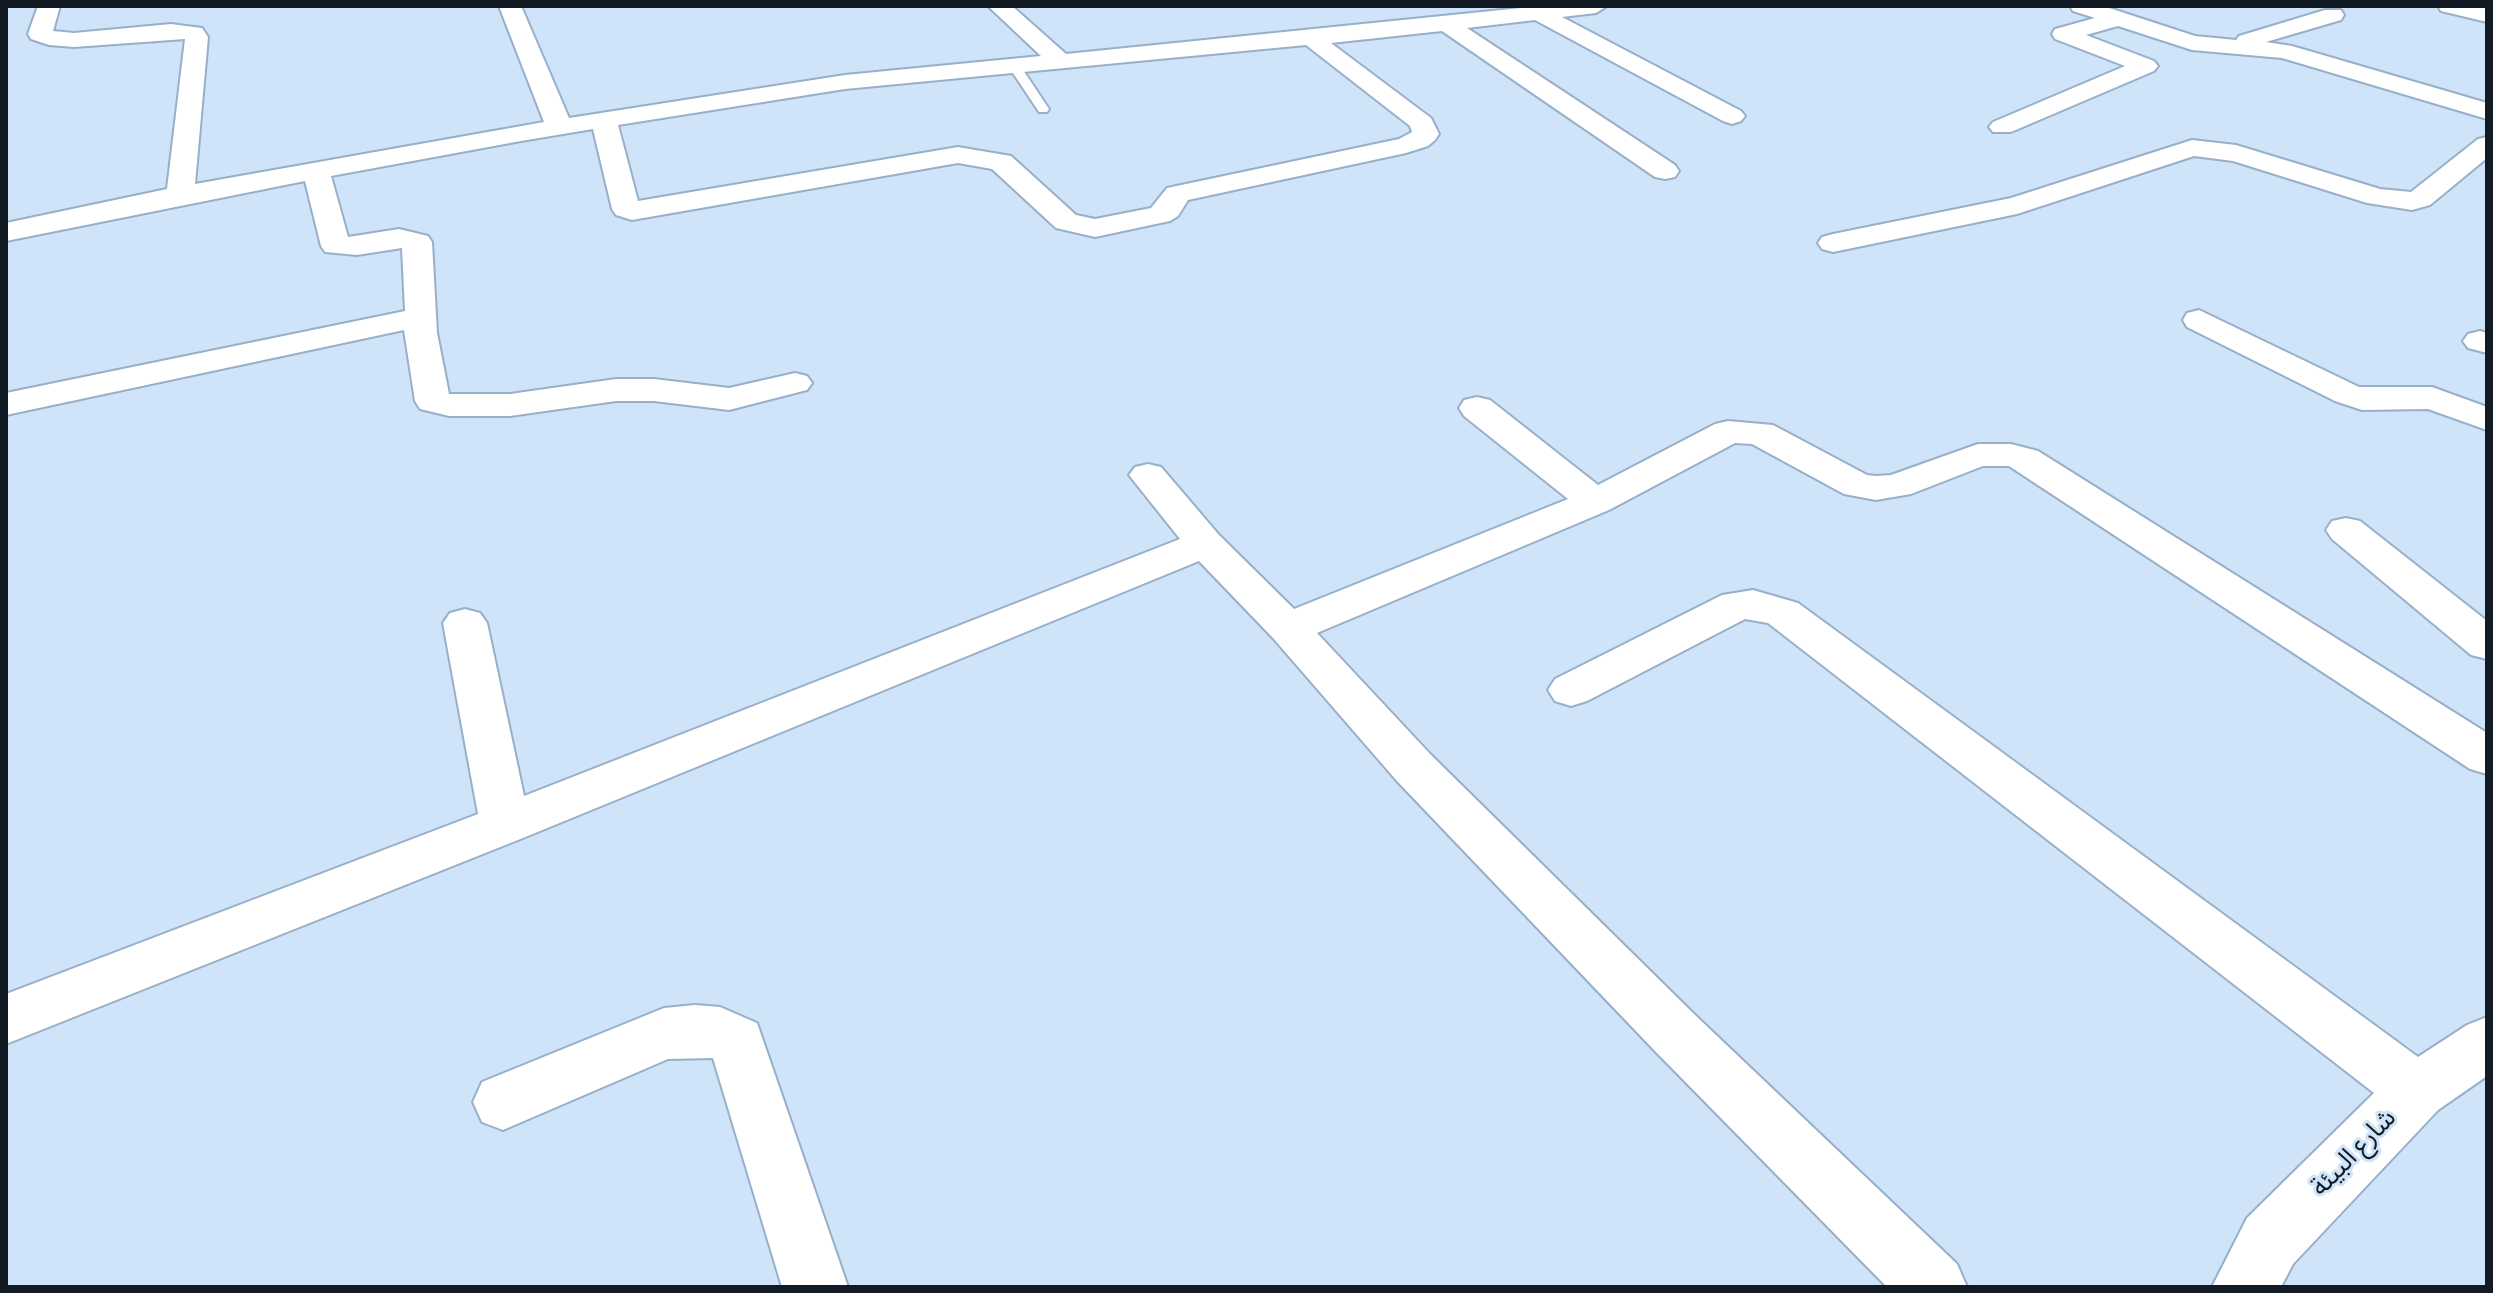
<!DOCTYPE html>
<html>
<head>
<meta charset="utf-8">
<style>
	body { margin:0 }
	#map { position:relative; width:2493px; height:1293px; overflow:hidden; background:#cfe4f9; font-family:"Source Sans 3",sans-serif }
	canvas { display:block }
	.frame { position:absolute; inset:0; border:8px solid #121b24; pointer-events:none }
</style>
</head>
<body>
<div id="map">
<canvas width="2493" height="1293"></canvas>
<div class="frame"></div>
</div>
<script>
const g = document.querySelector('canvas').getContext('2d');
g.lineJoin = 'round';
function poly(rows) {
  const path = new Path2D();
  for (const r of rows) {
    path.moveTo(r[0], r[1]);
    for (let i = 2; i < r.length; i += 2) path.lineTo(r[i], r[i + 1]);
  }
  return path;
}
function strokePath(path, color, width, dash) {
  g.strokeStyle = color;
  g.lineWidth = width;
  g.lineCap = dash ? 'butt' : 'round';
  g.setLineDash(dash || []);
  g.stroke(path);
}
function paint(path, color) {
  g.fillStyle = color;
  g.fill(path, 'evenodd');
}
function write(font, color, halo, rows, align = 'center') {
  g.font = font + ' "Source Sans 3","Noto Sans Arabic",sans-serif';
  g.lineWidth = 6;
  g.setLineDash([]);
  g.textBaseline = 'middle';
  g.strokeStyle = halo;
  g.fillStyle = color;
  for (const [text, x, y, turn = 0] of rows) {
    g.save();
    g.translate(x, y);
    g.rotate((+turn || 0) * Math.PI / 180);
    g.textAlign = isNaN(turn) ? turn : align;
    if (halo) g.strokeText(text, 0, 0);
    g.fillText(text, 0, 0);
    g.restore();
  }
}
const lane = poly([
	[1009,61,1017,61,1049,109,1047,112,1039,112,1007,64,1009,61]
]);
const street = poly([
	[38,6,60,6,53,31,74,33,171,24,202,28,208,37,195,184,544,122,499,6,521,6,569,118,845,75,1041,56,988,6,1012,6,1066,54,1541,6,1607,6,1596,13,1562,17,1741,111,1745,116,1741,121,1732,124,1723,121,1535,20,1467,28,1675,165,1679,171,1675,177,1665,179,1655,177,1442,31,1331,43,1431,118,1439,134,1435,140,1428,146,1406,153,1188,200,1178,216,1170,221,1095,237,1056,228,992,169,958,163,632,220,616,215,612,209,593,129,521,141,331,176,348,237,399,229,428,236,432,242,437,333,449,394,510,394,616,379,654,379,729,388,795,373,807,376,812,383,807,390,729,410,654,401,616,401,510,416,449,416,420,409,415,401,404,330,6,415,6,393,405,311,402,248,357,255,325,252,321,246,305,181,6,241,6,223,167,189,185,39,74,47,49,45,31,39,28,34,38,6],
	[1306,45,1410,126,1412,132,1399,139,1167,188,1151,208,1095,219,1076,215,1011,156,958,147,638,201,618,125,845,89,1306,45],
	[2070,6,2103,6,2195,36,2236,40,2239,36,2325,10,2341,10,2344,15,2341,20,2266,42,2292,46,2487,103,2487,119,2282,58,2192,50,2118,26,2086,35,2154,61,2158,66,2154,71,2011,132,1993,132,1989,127,1993,122,2125,66,2055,39,2052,34,2055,29,2095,18,2073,11,2070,6],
	[2438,6,2487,8,2487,22,2441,11,2438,6],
	[2487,137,2487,158,2430,205,2412,210,2367,203,2233,161,2194,156,2017,214,1833,252,1822,249,1818,243,1822,237,1833,234,2011,198,2192,140,2236,145,2380,189,2411,192,2478,139,2487,137],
	[2199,310,2359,387,2432,387,2487,407,2487,430,2428,409,2362,410,2335,401,2187,327,2183,320,2187,313,2199,310],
	[2480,331,2487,333,2487,353,2468,348,2463,341,2468,334,2480,331],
	[1477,397,1490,400,1598,485,1715,424,1728,421,1773,425,1867,475,1876,476,1891,475,1978,444,2011,444,2038,451,2487,733,2487,774,2470,769,2009,466,1983,466,1911,494,1876,500,1844,494,1752,444,1735,443,1609,510,1317,633,1431,755,1695,1015,1957,1264,1967,1287,1887,1287,1655,1051,1397,781,1273,638,1199,561,523,838,6,1044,6,994,478,814,443,623,450,613,465,609,480,613,487,623,524,796,1180,539,1129,475,1135,467,1148,464,1161,467,1219,535,1294,609,1568,499,1464,416,1459,408,1464,400,1477,397],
	[2346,518,2360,521,2487,621,2487,659,2471,655,2332,539,2326,530,2332,521,2346,518],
	[1753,590,1798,603,2418,1057,2467,1025,2487,1017,2487,1076,2438,1110,2293,1264,2281,1287,2212,1287,2247,1218,2374,1093,1768,623,1745,619,1587,701,1571,706,1555,701,1548,690,1555,679,1722,595,1753,590],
	[695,1005,720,1007,757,1023,848,1287,782,1287,713,1058,668,1059,503,1130,482,1122,473,1102,482,1082,664,1008,695,1005]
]);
strokePath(lane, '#97afc9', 4);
strokePath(street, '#97afc9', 4);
paint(lane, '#fff');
paint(street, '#fff');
write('26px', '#121b24', '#cfe4f9', [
	["شارع البيئة",2355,1154,-46]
]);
</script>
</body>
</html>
